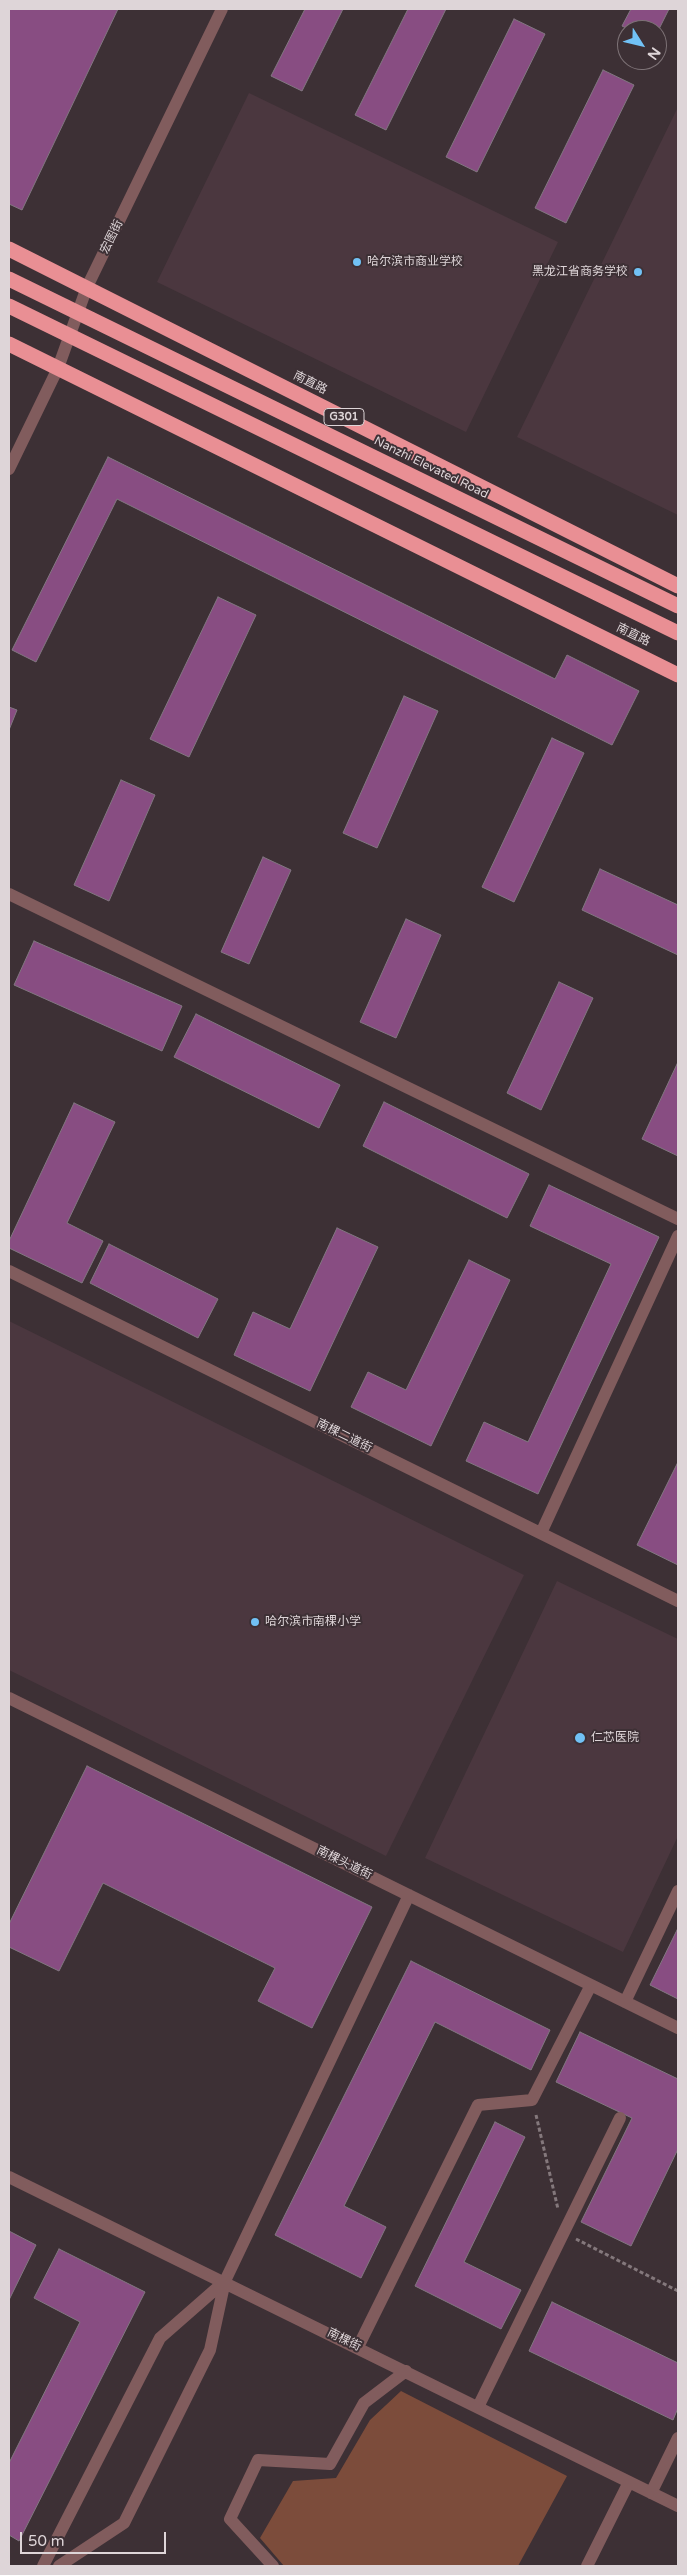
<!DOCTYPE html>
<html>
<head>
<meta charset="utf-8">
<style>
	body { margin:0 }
	#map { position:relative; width:687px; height:2575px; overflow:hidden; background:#3d3035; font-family:"Varela Round",sans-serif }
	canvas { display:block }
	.frame { position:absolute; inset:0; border:10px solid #ded5d8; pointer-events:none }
	.north { position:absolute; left:617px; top:20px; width:50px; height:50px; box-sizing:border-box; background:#3d3035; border:1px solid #7d7276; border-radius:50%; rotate:126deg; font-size:14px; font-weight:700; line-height:20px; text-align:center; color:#ded5d8 }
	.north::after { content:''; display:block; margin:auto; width:18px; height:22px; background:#71c1f5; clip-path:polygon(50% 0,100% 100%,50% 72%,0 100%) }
	.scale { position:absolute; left:20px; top:2532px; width:146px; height:22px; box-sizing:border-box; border:2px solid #ded5d8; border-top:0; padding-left:6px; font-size:15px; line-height:18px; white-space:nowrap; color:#ded5d8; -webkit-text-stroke:4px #3d3035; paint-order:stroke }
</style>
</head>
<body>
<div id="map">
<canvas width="687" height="2575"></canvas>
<div class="frame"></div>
<div class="north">N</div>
<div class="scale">50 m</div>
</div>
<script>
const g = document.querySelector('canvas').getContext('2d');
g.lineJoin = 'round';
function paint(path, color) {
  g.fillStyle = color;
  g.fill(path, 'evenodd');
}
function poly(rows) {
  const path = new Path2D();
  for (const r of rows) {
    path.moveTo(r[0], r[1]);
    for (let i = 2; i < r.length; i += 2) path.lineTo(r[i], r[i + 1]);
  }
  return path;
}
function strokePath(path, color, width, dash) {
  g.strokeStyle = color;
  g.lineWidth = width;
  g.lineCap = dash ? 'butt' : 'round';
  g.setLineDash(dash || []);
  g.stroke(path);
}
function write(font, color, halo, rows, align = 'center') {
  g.font = font + ' "Varela Round","Noto Sans SC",sans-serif';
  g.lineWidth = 4;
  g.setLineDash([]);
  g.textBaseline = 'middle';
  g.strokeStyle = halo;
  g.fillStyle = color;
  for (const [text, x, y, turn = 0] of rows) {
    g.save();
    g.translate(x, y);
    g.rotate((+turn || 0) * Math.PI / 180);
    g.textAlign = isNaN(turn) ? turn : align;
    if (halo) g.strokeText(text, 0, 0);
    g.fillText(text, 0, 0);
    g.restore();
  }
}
paint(poly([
	[249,93,558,242,466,432,157,282],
	[678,107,678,515,517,437],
	[9,1321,524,1575,386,1856,9,1670],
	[557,1581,678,1639,678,1836,623,1952,425,1858]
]), '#4b373f');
paint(poly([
	[401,2391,567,2476,518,2566,284,2566,260,2538,293,2481,336,2478,370,2420]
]), '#7c4c3b');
const building = poly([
	[9,9,118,9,22,210,9,204,9,9],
	[305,9,343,9,302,91,271,76,305,9],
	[408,9,446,9,386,130,355,115,408,9],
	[631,9,669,9,657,33,657,30,630,30,622,26,631,9],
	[514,19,545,34,477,172,446,157,514,19],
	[603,70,634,85,566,223,535,208,603,70],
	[108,457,555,679,567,655,639,691,612,745,117,499,36,662,12,650,108,457],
	[218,597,256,615,189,757,150,739,218,597],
	[404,696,438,711,377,848,343,833,404,696],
	[9,707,17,710,9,730,9,707],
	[552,738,584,753,514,902,482,887,552,738],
	[121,780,155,795,109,901,74,885,121,780],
	[263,857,291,870,249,964,221,952,263,857],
	[600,869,678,905,678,955,582,910,600,869],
	[406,919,441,935,396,1038,360,1022,406,919],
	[34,941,182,1006,162,1051,14,985,34,941],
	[559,982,593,998,541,1110,507,1093,559,982],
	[196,1014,340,1085,319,1128,174,1057,196,1014],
	[678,1062,678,1156,642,1139,678,1062],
	[384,1102,529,1174,507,1218,363,1146,384,1102],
	[74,1103,115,1122,67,1223,103,1241,82,1283,9,1248,9,1241,74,1103],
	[549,1185,659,1237,538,1494,466,1461,484,1422,528,1442,611,1264,530,1226,549,1185],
	[337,1228,378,1247,310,1391,234,1355,253,1312,290,1329,337,1228],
	[109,1244,218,1299,198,1338,90,1283,109,1244],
	[469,1260,510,1280,431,1446,351,1407,368,1372,406,1390,469,1260],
	[678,1462,678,1565,637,1545,678,1462],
	[87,1766,372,1907,312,2028,258,2001,275,1968,103,1883,59,1971,9,1947,9,1924,87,1766],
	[678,1928,678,1999,650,1985,678,1928],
	[411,1961,550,2030,531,2070,435,2022,344,2206,386,2227,361,2278,275,2235,411,1961],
	[580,2032,678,2079,678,2149,631,2246,581,2222,632,2118,556,2082,580,2032],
	[495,2122,525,2137,464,2262,521,2290,501,2329,415,2286,495,2122],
	[9,2231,36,2245,9,2300,9,2231],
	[59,2249,145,2292,19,2541,9,2535,9,2463,80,2322,34,2298,59,2249],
	[552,2302,678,2363,678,2408,673,2420,529,2351,552,2302]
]);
paint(building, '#884d82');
strokePath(building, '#827781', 1);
strokePath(poly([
	[536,2115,558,2209],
	[576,2239,678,2291]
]), '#84787c', 3, [4, 2.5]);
strokePath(poly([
	[9,469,58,368,87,287,222,9],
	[9,894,678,1219],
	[9,1271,678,1601],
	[541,1533,678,1236],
	[9,1698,678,2028],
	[625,2002,678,1891],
	[9,2177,678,2506],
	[358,2347,478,2105,532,2100,591,1985],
	[478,2407,620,2118],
	[651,2493,678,2438],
	[43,2566,160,2338,225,2281],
	[59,2566,124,2523,210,2350,225,2281,409,1895],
	[273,2566,230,2519,258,2460,330,2464,364,2403,406,2371],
	[587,2566,629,2482]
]), '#815c5d', 12);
strokePath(poly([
	[9,249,678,586],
	[9,344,678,675]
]), '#e98f94', 15);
strokePath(poly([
	[9,279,678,606],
	[9,306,678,633]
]), '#e98f94', 15);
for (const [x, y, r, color] of [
	[357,262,5,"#71c1f5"],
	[638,272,5,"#71c1f5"],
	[255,1622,5,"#71c1f5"],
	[580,1738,6,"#71c1f5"]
]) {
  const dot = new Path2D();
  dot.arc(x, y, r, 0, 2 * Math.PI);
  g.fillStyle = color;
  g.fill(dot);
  strokePath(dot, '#3d3035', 2);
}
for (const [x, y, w] of [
	[344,417,40]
]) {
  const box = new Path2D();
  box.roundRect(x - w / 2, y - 8.5, w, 17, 4);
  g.fillStyle = '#3d3035';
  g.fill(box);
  strokePath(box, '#ded5d8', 1);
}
write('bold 11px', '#ded5d8', null, [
	["G301",344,417]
]);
write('12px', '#ded5d8', '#3d3035', [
	["宏图街",112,237,-64],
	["南直路",310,383,27],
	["Nanzhi Elevated Road",431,468,26],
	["南直路",633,635,26],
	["南棵二道街",344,1436,26],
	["南棵头道街",344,1863,26],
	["南棵街",344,2340,26]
]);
write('12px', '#ded5d8', '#3d3035', [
	["哈尔滨市商业学校",367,262],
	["黑龙江省商务学校",628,272,"right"],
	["哈尔滨市南棵小学",265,1622],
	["仁芯医院",591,1738]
], 'left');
</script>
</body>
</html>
